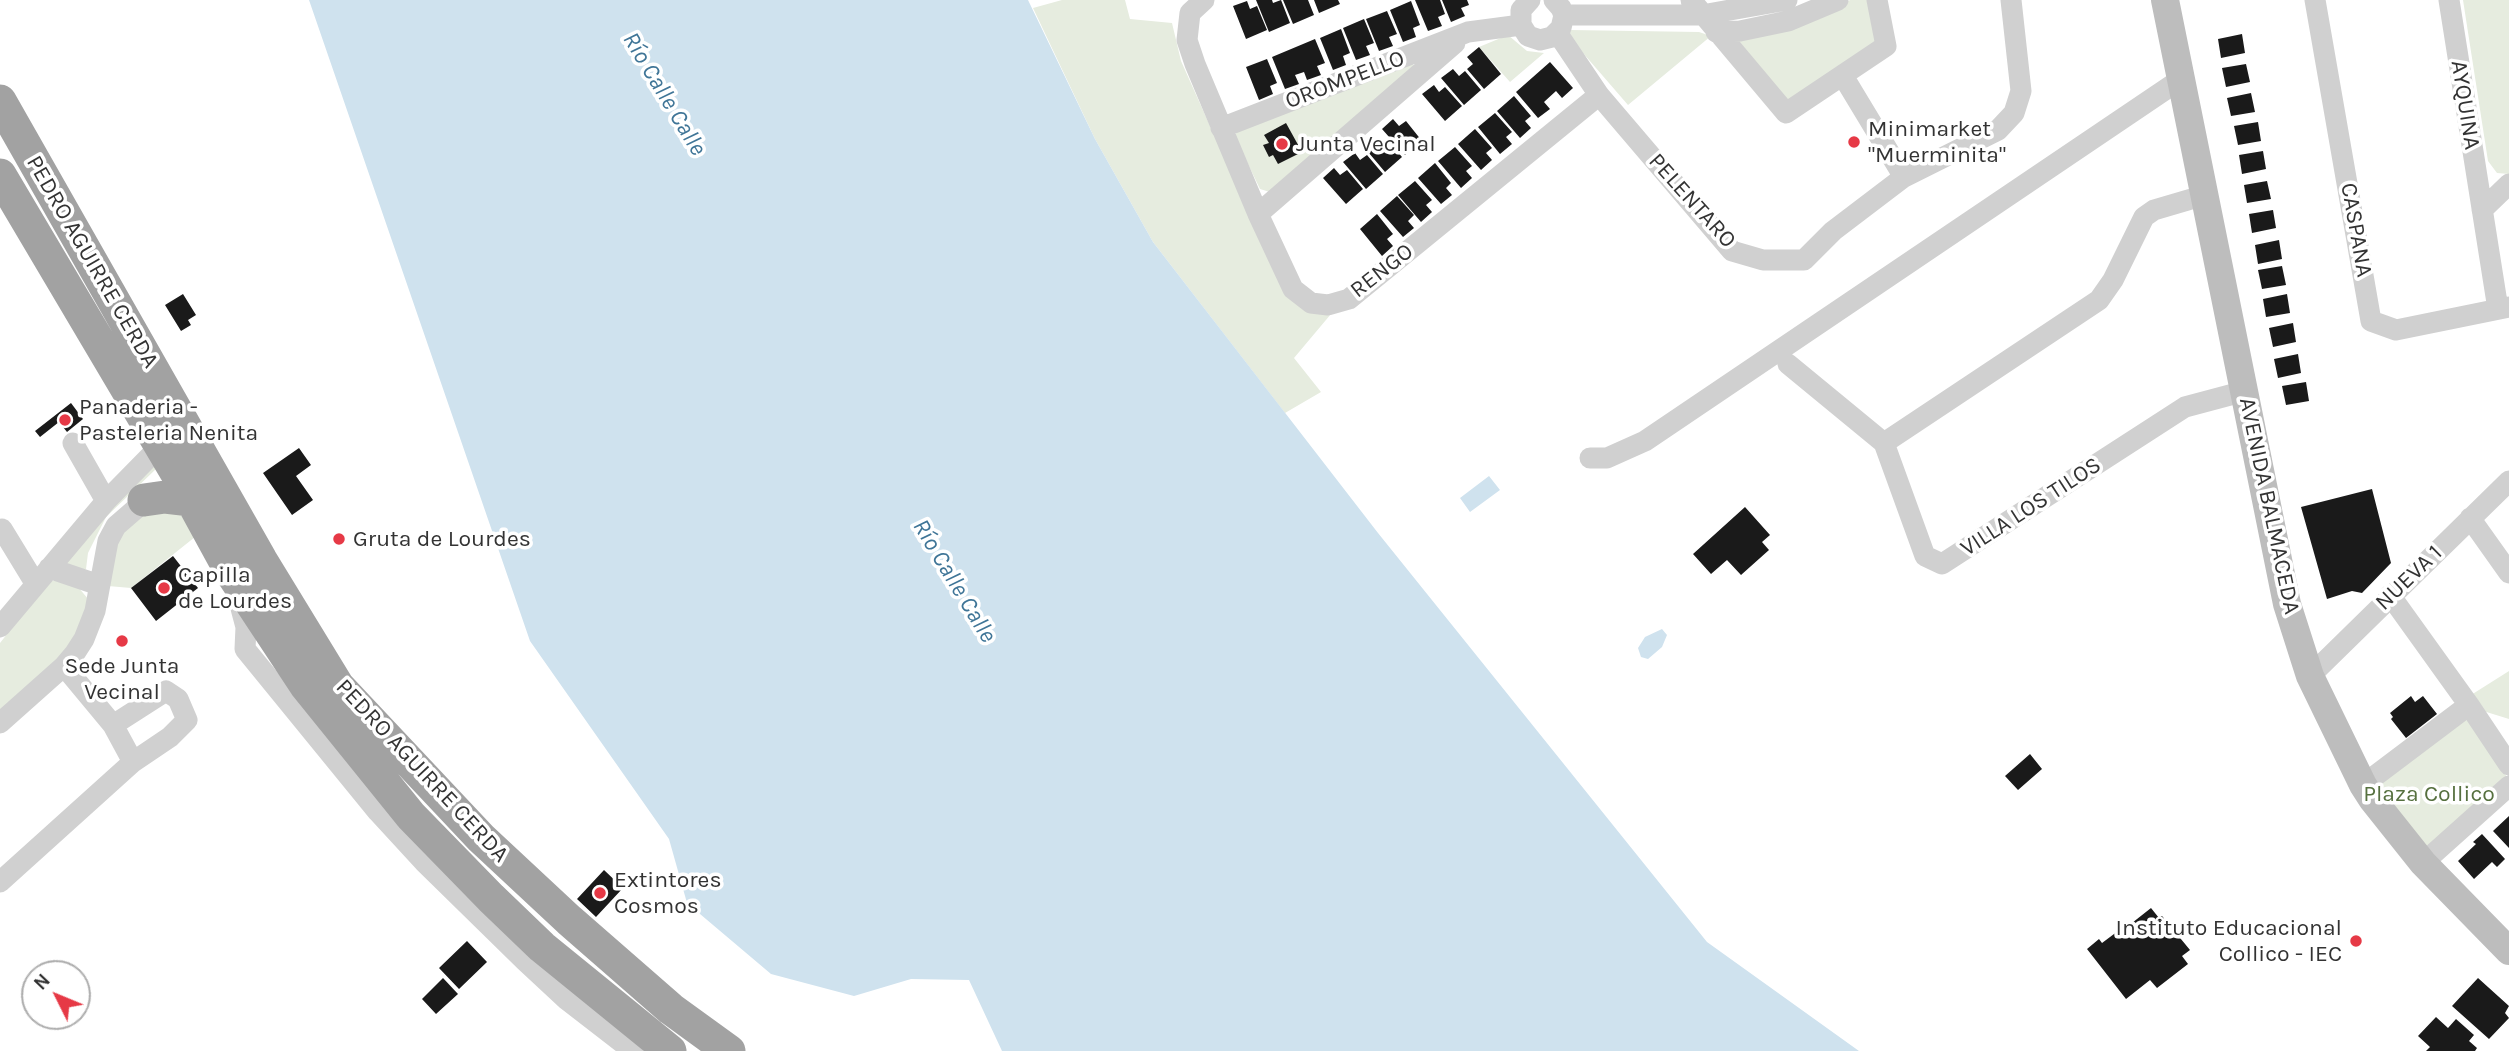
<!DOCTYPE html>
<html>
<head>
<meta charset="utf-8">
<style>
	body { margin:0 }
	#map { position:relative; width:2509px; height:1051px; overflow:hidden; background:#fff; font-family:Karla,sans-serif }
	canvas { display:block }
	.north { position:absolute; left:21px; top:960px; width:70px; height:70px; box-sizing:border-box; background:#fff; border:2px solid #adadad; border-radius:50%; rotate:313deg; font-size:19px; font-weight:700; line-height:28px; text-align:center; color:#333 }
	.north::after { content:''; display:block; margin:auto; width:24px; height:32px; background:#e63946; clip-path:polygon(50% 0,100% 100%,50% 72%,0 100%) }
</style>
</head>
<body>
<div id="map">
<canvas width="2509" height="1051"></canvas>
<div class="north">N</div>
</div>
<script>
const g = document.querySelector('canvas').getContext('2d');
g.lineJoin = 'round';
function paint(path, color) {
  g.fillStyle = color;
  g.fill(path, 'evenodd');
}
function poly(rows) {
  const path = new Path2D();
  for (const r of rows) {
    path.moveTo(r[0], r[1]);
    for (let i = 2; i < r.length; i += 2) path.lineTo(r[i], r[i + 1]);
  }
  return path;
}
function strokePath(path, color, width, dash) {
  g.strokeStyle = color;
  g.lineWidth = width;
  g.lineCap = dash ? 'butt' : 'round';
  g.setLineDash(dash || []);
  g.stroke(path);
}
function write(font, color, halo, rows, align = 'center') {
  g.font = font + ' Karla,sans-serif';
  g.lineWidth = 7;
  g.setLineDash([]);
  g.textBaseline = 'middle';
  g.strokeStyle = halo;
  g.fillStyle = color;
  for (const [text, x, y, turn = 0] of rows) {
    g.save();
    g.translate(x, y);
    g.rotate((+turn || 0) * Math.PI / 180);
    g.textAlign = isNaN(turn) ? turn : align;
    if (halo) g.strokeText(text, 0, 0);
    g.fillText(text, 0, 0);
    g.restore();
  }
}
paint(poly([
	[1062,0,1125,0,1130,19,1172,23,1181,61,1286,296,1331,314,1294,358,1321,392,1285,413,1153,242,1095,139,1033,8],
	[1850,0,1867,0,1876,41,1787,102,1731,36,1840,6],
	[2463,0,2509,0,2509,174,2497,173,2488,161],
	[1570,30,1699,32,1711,36,1628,105,1570,38,1568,34],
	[1508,35,1527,51,1544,53,1510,82,1479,47],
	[1409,61,1414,65,1273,193,1260,189,1235,137,1238,128],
	[154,466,156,469,106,517,88,553,86,569,78,572,66,564,108,510],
	[150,504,174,504,195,537,131,588,108,586,113,547,128,522],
	[64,580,78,587,89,600,72,649,0,714,0,643,49,581],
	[2509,671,2509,719,2480,710,2471,695],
	[2462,719,2469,721,2509,780,2432,849,2417,850,2375,781]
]), '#e6ecdf');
paint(poly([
	[309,0,1028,0,1095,139,1153,242,1378,533,1707,942,1859,1051,1002,1051,969,980,911,979,854,996,771,974,687,903,669,839,530,641],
	[1489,476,1500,490,1470,512,1460,498],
	[1662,629,1667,635,1662,647,1648,659,1641,657,1638,648,1645,637]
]), '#cfe2ee');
paint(poly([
	[1256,0,1272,0,1273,3,1281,0,1290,23,1269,32],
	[1283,0,1308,0,1314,15,1293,24],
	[1314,0,1338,0,1340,4,1319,13],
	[1415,0,1440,0,1445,14,1438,17,1442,26,1428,31],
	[1442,0,1467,0,1469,5,1461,8,1465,16,1451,22],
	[1247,1,1250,9,1257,6,1267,30,1246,39,1233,6],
	[1411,1,1420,25,1413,28,1416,37,1403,42,1390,10],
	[1387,11,1397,34,1389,37,1393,46,1379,51,1366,19],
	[1364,19,1374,43,1366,46,1370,55,1356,60,1343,28],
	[1341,29,1350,53,1343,56,1346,65,1333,70,1320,38],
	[2242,34,2245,53,2221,58,2218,39],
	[1315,39,1325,63,1317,66,1321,75,1307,80,1304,72,1295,75,1299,84,1285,89,1272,57],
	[1479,47,1501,74,1484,89,1467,69,1473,64,1467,57],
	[1267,59,1277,83,1270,86,1273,94,1259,100,1246,67],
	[1550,62,1573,88,1562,98,1556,91,1544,102,1550,109,1538,118,1516,92],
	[2246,64,2250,82,2226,87,2222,68],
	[1453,69,1459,76,1465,71,1481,90,1464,105,1441,78],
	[1434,85,1439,92,1445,87,1462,106,1445,121,1422,94],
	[2251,93,2255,112,2231,116,2227,98],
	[1514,96,1531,116,1525,121,1531,128,1520,138,1497,111],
	[1495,113,1512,132,1506,137,1512,144,1500,154,1478,127],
	[1393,119,1399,126,1406,121,1422,141,1405,155,1382,129],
	[2258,122,2261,141,2238,145,2234,126],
	[1286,123,1302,152,1278,164,1273,155,1269,157,1263,145,1269,143,1264,135],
	[1475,129,1492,148,1486,153,1492,160,1481,170,1458,144],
	[1374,136,1380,143,1386,138,1402,157,1385,172,1363,146],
	[1455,147,1472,166,1466,171,1472,178,1461,188,1438,161],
	[2263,151,2266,169,2242,174,2239,155],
	[1355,153,1360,160,1367,155,1383,174,1366,189,1343,162],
	[1435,163,1451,183,1446,188,1452,195,1441,204,1418,178],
	[1334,168,1340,175,1347,170,1363,189,1346,204,1323,178],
	[1415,181,1432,200,1426,205,1432,212,1421,222,1398,195],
	[2267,181,2271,199,2247,203,2244,185],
	[1397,196,1414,215,1408,221,1414,228,1403,237,1380,211],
	[2273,210,2276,228,2252,233,2249,214],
	[1377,214,1393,234,1387,239,1393,246,1382,256,1360,229],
	[2279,240,2282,259,2258,264,2255,245],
	[2282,266,2286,285,2262,289,2258,270],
	[183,294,196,315,188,320,191,325,181,331,165,305],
	[2287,294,2290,313,2266,317,2263,299],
	[2293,323,2296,342,2273,347,2269,328],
	[2298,354,2301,373,2278,378,2274,359],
	[2306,382,2309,401,2286,405,2282,386],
	[71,403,83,419,67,432,59,422,40,437,35,431],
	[299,448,311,465,296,476,313,500,292,515,263,473],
	[2372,489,2391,563,2362,593,2352,591,2327,599,2301,507],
	[1745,507,1770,535,1762,542,1769,550,1741,575,1727,560,1711,574,1693,554],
	[173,556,198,588,156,621,131,588],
	[2411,696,2415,702,2423,696,2437,714,2406,738,2391,719,2393,717,2390,713],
	[2030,754,2042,769,2018,790,2005,776],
	[2509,816,2509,848,2493,831],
	[2482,834,2505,859,2497,867,2492,862,2474,879,2458,861,2476,844,2473,842],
	[604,870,623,888,596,917,577,899],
	[2151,908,2159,918,2162,916,2190,950,2182,956,2188,964,2157,988,2150,980,2126,999,2087,949,2099,939,2102,943,2118,931,2118,934],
	[467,941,487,962,459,989,439,968],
	[443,978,458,994,436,1014,422,999],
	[2478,978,2509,1006,2505,1013,2509,1018,2489,1039,2452,1006],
	[2436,1017,2448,1028,2456,1019,2474,1035,2469,1041,2477,1048,2475,1051,2426,1051,2430,1047,2418,1036]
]), '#1a1a1a');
strokePath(poly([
	[1204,0,1190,13,1187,40,1195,64,1258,214,1293,289,1311,303,1328,305,1349,299,1599,95],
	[1530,0,1521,10,1521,25,1528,36,1540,40,1552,37,1561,28,1564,15,1561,8,1554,0],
	[1691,0,1786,113,1886,46,1877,0],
	[2315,0,2371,321,2396,330,2509,307],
	[2449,0,2498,309],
	[1564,15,1702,15,1787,0],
	[1716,32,1740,31,1788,21,1838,0],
	[1558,34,1599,95,1732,251,1763,260,1804,260,1833,231,1904,177,1998,130,2014,113,2021,91,2011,0],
	[1843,76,1904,177],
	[1221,128,1468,32,1521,25],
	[2482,210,2509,184],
	[1258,214,1455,43],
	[1788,364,1884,443,1925,556,1942,564,2185,407,2245,391],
	[73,443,106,501],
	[1884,443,2099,300,2113,280,2144,217,2154,210,2205,195],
	[1590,458,1607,458,1645,441,2181,79],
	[2470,518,2509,573],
	[2,529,35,583],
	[49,568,99,585],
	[2390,595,2469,705,2509,765],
	[238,597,246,627,245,649,378,812,424,862,524,960,567,1000,633,1051],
	[0,627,106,501,160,446,170,439],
	[64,666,113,725,133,762],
	[2310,676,2509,481],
	[0,723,64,666,75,653,84,639,95,611,108,541,116,526,154,493],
	[2363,785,2469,705],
	[2423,863,2509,786],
	[0,882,133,762,170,737,187,720,178,699,166,691,113,725]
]), '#d0d0d0', 21);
strokePath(poly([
	[2165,0,2287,604,2310,676,2363,785,2372,799,2423,863,2509,951]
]), '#bdbdbd', 28);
strokePath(poly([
	[0,101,261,560,338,686,481,838,569,920,671,1009,729,1051],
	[0,175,179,477,232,574,306,686,411,816,491,898,542,947,670,1051],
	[144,500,165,497,191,500]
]), '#a2a2a2', 33);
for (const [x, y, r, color] of [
	[1854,142,7,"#e63946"],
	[1282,144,7,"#e63946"],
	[65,420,7,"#e63946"],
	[339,539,7,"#e63946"],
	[164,588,7,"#e63946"],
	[122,641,7,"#e63946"],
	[600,893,7,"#e63946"],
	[2356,941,7,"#e63946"]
]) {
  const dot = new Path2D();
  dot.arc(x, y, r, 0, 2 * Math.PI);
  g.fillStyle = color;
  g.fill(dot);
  strokePath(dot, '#fff', 2.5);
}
write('23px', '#333', '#fff', [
	["OROMPELLO",1345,80,-21],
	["AYQUINA",2465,105,81],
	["PELENTARO",1692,201,48],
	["CASPANA",2356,230,80],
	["PEDRO AGUIRRE CERDA",92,262,60],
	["RENGO",1382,271,-38],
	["AVENIDA BALMACEDA",2269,506,78],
	["VILLA LOS TILOS",2031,507,-33],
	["NUEVA 1",2409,578,-44],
	["PEDRO AGUIRRE CERDA",422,771,47]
]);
write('23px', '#333', '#fff', [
	["Minimarket",1868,129],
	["\"Muerminita\"",1868,155],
	["Junta Vecinal",1296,144],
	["Panaderia -",79,407],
	["Pasteleria Nenita",79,433],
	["Gruta de Lourdes",353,539],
	["Capilla",178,575],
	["de Lourdes",178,601],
	["Sede Junta",122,666,"center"],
	["Vecinal",122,692,"center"],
	["Extintores",614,880],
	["Cosmos",614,906],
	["Instituto Educacional",2342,928,"right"],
	["Collico - IEC",2342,954,"right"]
], 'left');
write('23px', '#56703f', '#fff', [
	["Plaza Collico",2429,794]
]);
write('italic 24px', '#3f7597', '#fff', [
	["Río Calle Calle",664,94,59],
	["Río Calle Calle",954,581,59]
]);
</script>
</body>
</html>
